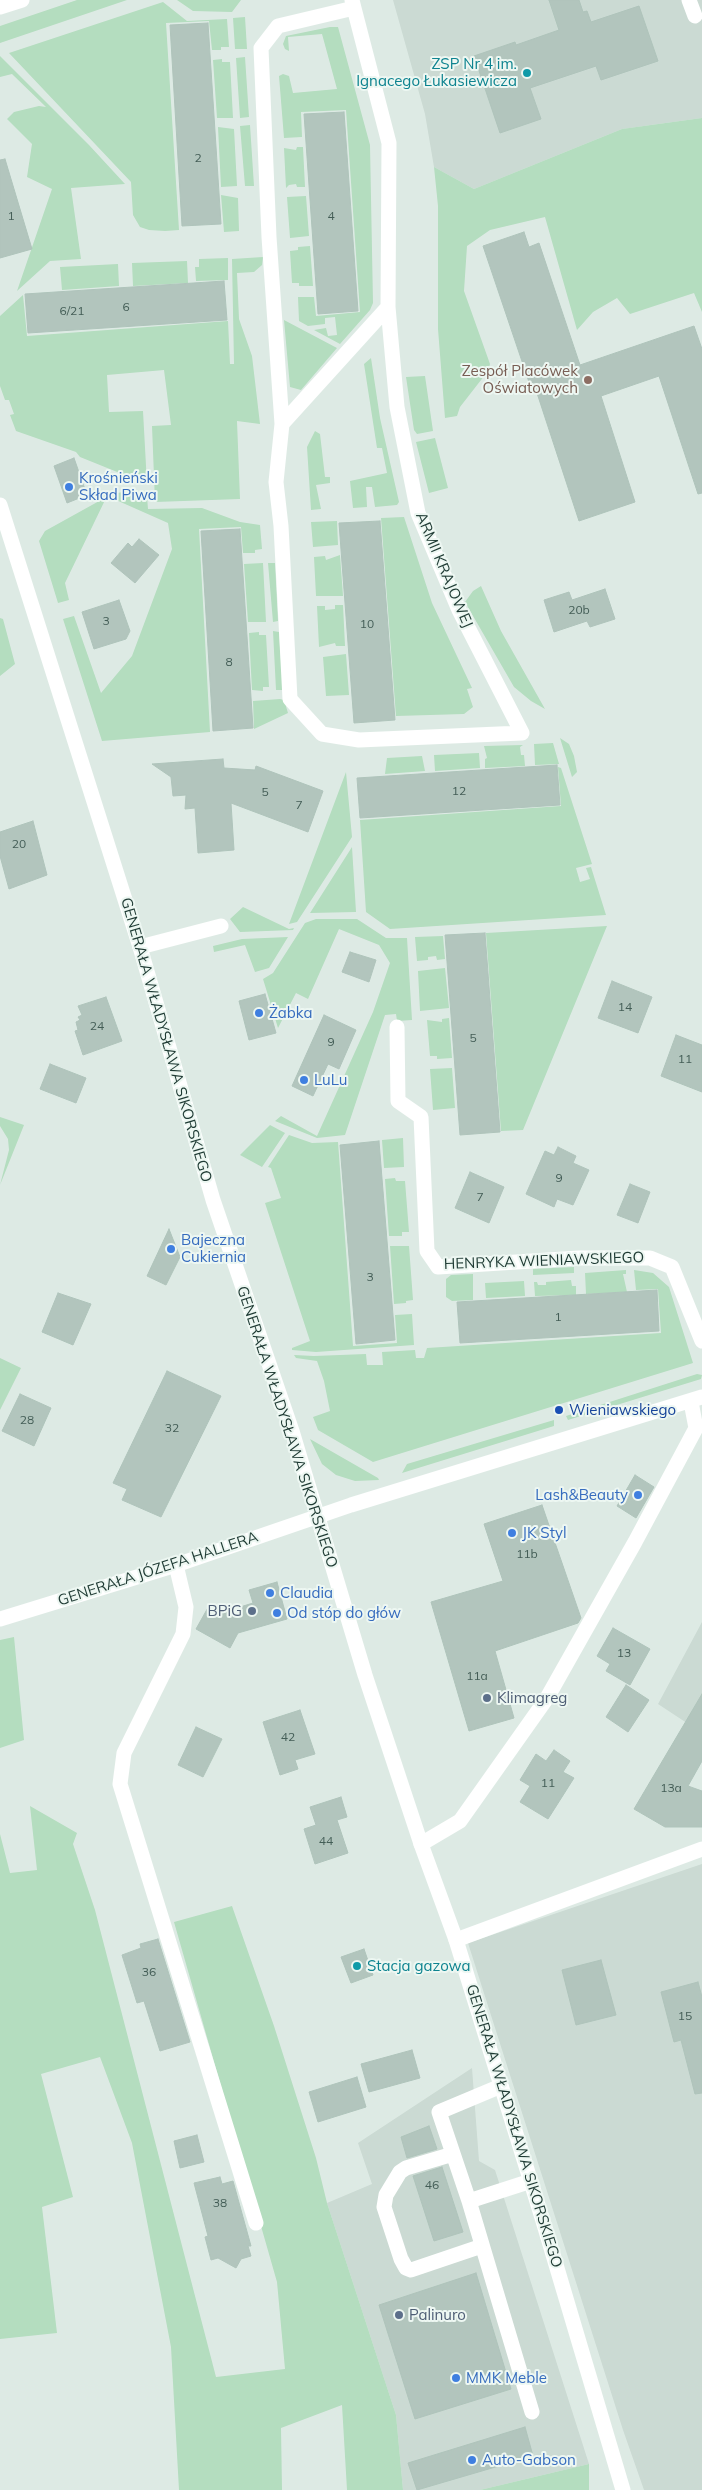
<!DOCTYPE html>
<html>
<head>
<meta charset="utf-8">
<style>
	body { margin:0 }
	canvas { display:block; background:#ddeae4 }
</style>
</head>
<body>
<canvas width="702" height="2490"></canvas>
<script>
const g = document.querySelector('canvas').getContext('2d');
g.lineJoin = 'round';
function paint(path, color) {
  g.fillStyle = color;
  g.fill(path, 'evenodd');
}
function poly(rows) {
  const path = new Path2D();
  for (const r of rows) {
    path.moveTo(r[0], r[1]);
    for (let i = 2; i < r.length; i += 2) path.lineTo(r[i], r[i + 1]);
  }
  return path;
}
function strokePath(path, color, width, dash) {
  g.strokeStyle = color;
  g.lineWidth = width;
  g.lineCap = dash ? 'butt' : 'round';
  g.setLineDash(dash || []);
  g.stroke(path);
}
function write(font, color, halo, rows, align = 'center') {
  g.font = font + ' Mulish,sans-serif';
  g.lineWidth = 4;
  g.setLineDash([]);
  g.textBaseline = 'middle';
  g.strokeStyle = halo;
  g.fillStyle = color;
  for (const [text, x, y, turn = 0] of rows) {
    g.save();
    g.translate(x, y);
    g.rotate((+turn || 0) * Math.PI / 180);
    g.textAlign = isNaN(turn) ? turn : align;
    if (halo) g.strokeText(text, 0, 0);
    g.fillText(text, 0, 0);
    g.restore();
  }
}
paint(poly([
	[393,0,702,0,702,118,622,129,474,189,434,167,425,114],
	[702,1622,702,1733,658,1704],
	[702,1864,702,2490,644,2490,623,2430,468,1943],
	[472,2068,479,2161,495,2170,589,2464,480,2490,403,2490,396,2415,327,2203,372,2184,358,2143]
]), '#cbdad3');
paint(poly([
	[77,0,127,0,0,43,0,26],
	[177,0,241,0,232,12,193,11],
	[163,2,187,21,227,19,229,47,221,47,221,50,212,50,209,21,166,23,179,230,165,231,149,230,140,227,133,215,131,182,9,53],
	[245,17,247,49,235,49,233,18],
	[330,27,338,27,370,145,373,303,370,310,340,344,314,330,326,328,328,336,337,335,335,317,325,318,325,324,308,326,299,321,298,297,314,297,316,316,360,312,346,110,301,112,302,137,284,138,279,76,283,74,289,76,293,93,337,89,322,34,288,37,289,51,285,49,283,44,286,36],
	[0,56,89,145,125,184,71,188,81,259,50,261,17,291,52,189,27,177,32,144,7,119,14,112,39,106,46,107,12,74,0,77],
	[245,57,249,117,240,118,236,58],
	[222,59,222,62,230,62,233,118,217,118,213,60],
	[702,118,702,312,694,293,630,314,617,298,593,312,577,330,545,217,490,230,467,246,464,291,490,364,488,371,460,407,457,416,445,418,438,329,438,206,434,167,474,189,622,129],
	[250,125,254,186,245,186,240,126],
	[218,127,234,129,237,186,221,187],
	[297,147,303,147,305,187,297,187,296,184,289,185,286,188,284,148,296,150],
	[221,195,238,198,239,231,224,232],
	[306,196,309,236,290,238,287,197],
	[310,246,313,286,299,286,299,283,292,283,290,251,298,250,298,247],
	[263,257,262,265,254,272,237,273,239,319,252,356,260,424,237,421,240,499,155,502,152,426,171,425,164,370,107,375,109,412,143,411,147,484,80,457,76,452,16,431,10,415,14,414,9,400,5,400,0,386,0,316,23,295,27,336,228,321,230,364,234,364,232,259],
	[228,258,228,280,196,281,195,267,199,267,199,259],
	[187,261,188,283,133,286,132,263],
	[118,264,119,286,62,290,60,267],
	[284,320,337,348,301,390,290,387],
	[371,358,380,418,399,502,397,505,375,507,372,487,366,487,367,507,353,508,350,481,387,473,382,448,377,448,364,364],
	[425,376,433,431,417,434,414,430,406,377],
	[315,431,320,434,325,477,330,477,330,483,316,485,321,509,311,510,307,447],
	[435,438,448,488,429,493,416,442],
	[136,490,147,497,148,509,202,508,240,522,260,525,262,549,255,550,255,553,243,553,241,527,199,529,210,732,102,741,63,619,74,616,101,693,132,656,172,549,168,523,107,496,65,583,69,600,58,603,39,541,45,531,101,500,104,495],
	[404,517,432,603,472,688,467,689,473,707,464,714,396,716,381,518],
	[337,521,338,545,313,547,311,522],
	[340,555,343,596,316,596,314,557,325,556,326,560],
	[263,563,266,622,248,622,244,564],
	[268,563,275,563,278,621,273,622],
	[481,586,501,631,545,709,531,701,514,687,465,602,473,591],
	[335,605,343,605,345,646,336,646,335,643,319,647,317,606,325,606,325,610,335,609],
	[0,618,3,619,15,664,0,676],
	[273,631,279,632,283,690,276,690],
	[259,632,259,635,266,635,269,687,263,687,263,691,252,690,249,633],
	[346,654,349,695,326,696,323,657],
	[280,699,284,700,288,713,254,729,253,701],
	[560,738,569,744,574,756,577,772,572,777],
	[553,743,559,764,535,765,534,744],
	[523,745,520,747,521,755,524,755,525,766,485,768,485,759,487,758,484,746],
	[479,753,480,768,435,771,434,755],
	[422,756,425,771,385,774,387,758],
	[558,767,561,768,592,864,576,868,580,882,590,879,586,868,591,867,606,915,390,929,366,912,360,820,561,806],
	[346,772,352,837,297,922,289,924],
	[352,847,356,912,310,913],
	[243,907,289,929,294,928,293,930,240,932,230,919],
	[316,919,357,919,386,938,407,938,412,1020,397,1021,396,1014,385,1015,345,1135,317,1138,275,1121,281,1116,317,1136,373,1012,390,963,379,945,339,929,308,999,296,993,278,1028,263,979,273,973,305,923],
	[607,926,523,1130,501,1131,486,933],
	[443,936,445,959,437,960,436,956,428,957,428,960,417,961,415,937],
	[288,937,269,968,255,972,245,945,214,952,213,946,242,939],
	[445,968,449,1008,420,1011,418,971],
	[449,1018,452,1058,437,1059,437,1056,430,1056,427,1020,442,1022,442,1019],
	[452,1068,455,1108,433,1110,430,1069],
	[0,1117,24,1125,0,1185,9,1150,8,1139,0,1126],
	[270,1125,285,1133,262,1167,240,1155],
	[289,1135,312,1143,338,1142,353,1346,397,1343,395,1315,412,1314,414,1345,316,1352,292,1350,292,1348,310,1341,265,1203,281,1198,271,1168,268,1167],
	[403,1138,404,1167,384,1168,382,1140],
	[395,1178,396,1181,405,1181,409,1232,402,1232,402,1236,389,1236,385,1179],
	[390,1246,409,1246,413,1300,406,1301,406,1303,394,1304],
	[574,1267,574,1273,533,1275,533,1269],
	[626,1270,626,1274,623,1274,627,1292,586,1294,585,1273],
	[634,1270,653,1273,669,1287,693,1363,373,1462,318,1430,313,1417,330,1411,324,1381,317,1361,296,1358,294,1355,314,1356,366,1354,367,1365,383,1365,382,1352,415,1350,416,1358,424,1358,427,1348,661,1333,658,1289,636,1290],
	[473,1274,473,1300,452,1301,446,1297,446,1279,451,1275],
	[571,1280,572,1286,576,1286,576,1295,535,1296,534,1282,537,1282,538,1285,546,1285,546,1282],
	[524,1281,525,1296,486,1298,485,1283],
	[0,1358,21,1368,0,1410],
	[697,1374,702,1375,701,1379,568,1420,566,1416],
	[554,1420,554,1426,402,1473,407,1464],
	[310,1439,378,1478,379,1480,355,1481,336,1475,322,1464],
	[14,1637,24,1740,0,1748,0,1640],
	[30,1806,77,1833,73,1844,95,1910,216,2377,285,2369,277,2282,174,1922,232,1906,274,2026,316,2158,327,2203,396,2415,403,2490,347,2490,342,2405,281,2428,282,2490,179,2490,171,2347,132,2143,100,2057,41,2074,73,2197,42,2207,57,2333,0,2339,0,1834,10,1873,37,1870],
	[589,2464,589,2490,480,2490]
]), '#b4ddbf');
const building = poly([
	[549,0,579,0,583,12,587,11,591,22,639,6,658,61,601,80,596,66,530,88,541,119,500,133,474,56,515,42,516,45,559,30,549,0],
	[208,23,221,224,182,226,170,25,208,23],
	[344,112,358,311,318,314,304,114,344,112],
	[5,159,32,249,0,258,0,160,5,159],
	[524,232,529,247,539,243,580,365,694,326,702,349,702,493,698,494,659,376,601,396,635,502,579,521,535,387,531,388,483,246,524,232],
	[224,281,227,320,28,333,25,294,224,281],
	[74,458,87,495,67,503,54,466,74,458],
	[380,521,395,720,354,723,339,523,380,521],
	[240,529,253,728,213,731,201,531,240,529],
	[139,539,159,555,135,583,111,563,128,543,132,547,139,539],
	[605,589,615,619,590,627,587,621,554,632,544,600,569,592,572,600,605,589],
	[119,600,130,631,126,639,94,649,82,612,119,600],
	[223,759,224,768,255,770,256,766,323,791,308,832,231,803,234,850,198,853,195,808,185,809,186,795,173,796,171,777,152,764,223,759],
	[557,765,560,805,360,818,357,778,557,765],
	[33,821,47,875,9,889,0,856,0,832,33,821],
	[485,933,500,1132,460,1135,445,935,485,933],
	[350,952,376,960,369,982,342,972,350,952],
	[612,981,652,997,638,1033,598,1018,612,981],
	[265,994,276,1033,249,1040,239,1001,265,994],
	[106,997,122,1041,83,1055,75,1031,78,1030,76,1022,80,1020,78,1017,82,1015,78,1006,106,997],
	[324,1015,356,1030,339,1069,328,1064,313,1096,292,1086,324,1015],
	[676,1035,702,1045,702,1092,661,1076,676,1035],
	[50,1064,86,1078,76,1103,40,1089,50,1064],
	[379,1141,395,1340,356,1344,340,1145,379,1141],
	[558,1147,576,1156,573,1163,589,1170,573,1205,557,1199,554,1207,526,1194,545,1151,554,1155,558,1147],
	[470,1172,504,1187,489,1223,455,1208,470,1172],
	[630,1184,650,1192,638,1223,617,1215,630,1184],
	[169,1229,180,1257,166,1285,147,1276,169,1229],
	[657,1290,659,1331,460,1343,457,1302,657,1290],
	[58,1293,91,1304,73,1345,42,1332,58,1293],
	[167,1371,221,1396,161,1517,122,1500,127,1489,113,1483,167,1371],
	[20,1394,51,1408,34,1446,2,1431,20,1394],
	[635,1475,654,1487,636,1518,617,1506,635,1475],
	[542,1505,581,1618,578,1623,495,1651,514,1718,469,1731,431,1602,503,1581,484,1524,542,1505],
	[277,1582,287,1619,238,1633,230,1648,196,1629,210,1604,224,1612,253,1603,249,1590,277,1582],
	[613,1628,650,1649,630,1685,606,1671,610,1664,597,1656,613,1628],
	[626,1685,649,1700,628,1732,606,1717,626,1685],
	[702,1694,702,1761,688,1786,702,1791,702,1827,665,1827,634,1809,702,1694],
	[300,1710,315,1754,295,1760,298,1769,280,1775,263,1722,300,1710],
	[196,1727,222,1739,203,1777,178,1765,196,1727],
	[554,1750,570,1761,563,1772,574,1778,548,1819,520,1802,530,1786,520,1780,536,1754,546,1761,554,1750],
	[341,1797,347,1817,337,1820,348,1853,315,1864,304,1829,316,1825,310,1807,341,1797],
	[158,1939,190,2042,160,2051,144,2001,137,2003,122,1955,141,1948,140,1944,158,1939],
	[364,1949,373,1975,351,1983,341,1957,364,1949],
	[601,1960,616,2015,576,2025,562,1970,601,1960],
	[698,1982,702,1997,702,2093,695,2094,681,2040,674,2042,661,1992,698,1982],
	[412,2050,420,2078,369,2092,361,2064,412,2050],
	[357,2077,366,2107,318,2122,309,2092,357,2077],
	[429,2126,437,2149,407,2158,401,2137,429,2126],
	[197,2135,204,2162,180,2168,174,2141,197,2135],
	[442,2167,463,2232,434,2241,413,2176,442,2167],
	[220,2177,222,2184,233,2181,251,2246,248,2246,251,2256,241,2259,236,2268,218,2258,211,2260,205,2237,208,2236,194,2183,220,2177],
	[476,2273,511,2389,415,2419,379,2305,476,2273],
	[525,2427,533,2456,417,2490,408,2463,525,2427]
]);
paint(building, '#b2c5bd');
strokePath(building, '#afc4bb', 1);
strokePath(poly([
	[689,0,695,16],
	[140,947,221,926],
	[397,1027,398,1101,421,1117,427,1251,438,1267,579,1258,650,1258,672,1267,702,1341],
	[176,1565,186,1607,183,1634,124,1753,120,1784,256,2223],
	[421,1844,460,1821,547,1698,635,1542,696,1428,691,1402],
	[501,2086,439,2112,469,2201,532,2412],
	[453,2154,406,2168,400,2172,386,2195,384,2207,401,2259,406,2268,411,2270,482,2246],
	[469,2201,531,2181]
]), '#fff', 15);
strokePath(poly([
	[352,0,354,8,389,143,388,307,397,407,418,513,459,610,522,733,359,740,322,734,290,699,281,526,276,482,282,424,269,237,261,48,278,26,354,8],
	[282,424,388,307],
	[0,1619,176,1565,351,1505,702,1397],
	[456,1940,702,1849]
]), '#fff', 15);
strokePath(poly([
	[0,7,22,0],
	[0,505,140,947,213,1200,292,1431,365,1675,421,1844,456,1940,543,2221,623,2490]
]), '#fff', 15);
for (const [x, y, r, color] of [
	[527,73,5,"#0f9aa8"],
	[588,380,5,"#8d6e63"],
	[69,487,5,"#3f7fe0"],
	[259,1013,5,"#3f7fe0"],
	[304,1080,5,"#3f7fe0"],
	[171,1249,5,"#3f7fe0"],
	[559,1410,5,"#1a4fb4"],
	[638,1495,5,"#3f7fe0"],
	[512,1533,5,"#3f7fe0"],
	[270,1593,5,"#3f7fe0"],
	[252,1611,5,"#5c6f8a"],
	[277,1613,5,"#3f7fe0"],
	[487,1698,5,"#5c6f8a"],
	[357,1966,5,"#0f9aa8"],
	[399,2315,5,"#5c6f8a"],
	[456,2378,5,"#3f7fe0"],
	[472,2460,5,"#3f7fe0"]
]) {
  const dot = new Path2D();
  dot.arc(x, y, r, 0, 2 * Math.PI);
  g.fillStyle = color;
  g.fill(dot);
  strokePath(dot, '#edf7f2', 2);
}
write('12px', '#435d56', null, [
	["2",198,158],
	["1",11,216],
	["4",331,216],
	["6",126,307],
	["6/21",72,311],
	["20b",579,610],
	["3",106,621],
	["10",367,624],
	["8",229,662],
	["12",459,791],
	["5",265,792],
	["7",299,805],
	["20",19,844],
	["14",625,1007],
	["24",97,1026],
	["5",473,1038],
	["9",331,1042],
	["11",685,1059],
	["9",559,1178],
	["7",480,1197],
	["3",370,1277],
	["1",558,1317],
	["28",27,1420],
	["32",172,1428],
	["11b",527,1554],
	["13",624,1653],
	["11a",477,1676],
	["42",288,1737],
	["11",548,1783],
	["13a",671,1788],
	["44",326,1841],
	["36",149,1972],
	["15",685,2016],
	["46",432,2185],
	["38",220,2203]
]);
write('15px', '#0d838f', '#edf7f2', [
	["ZSP Nr 4 im.",517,64],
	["Ignacego Łukasiewicza",517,81],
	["Stacja gazowa",367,1966,"left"]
], 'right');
write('15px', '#785e54', '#edf7f2', [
	["Zespół Placówek",578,371],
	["Oświatowych",578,388]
], 'right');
write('15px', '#366cbe', '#edf7f2', [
	["Krośnieński",79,478],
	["Skład Piwa",79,495],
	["Żabka",269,1013],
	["LuLu",314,1080],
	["Bajeczna",181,1240],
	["Cukiernia",181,1257],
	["Lash&Beauty",628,1495,"right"],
	["JK Styl",522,1533],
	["Claudia",280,1593],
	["Od stóp do głów",287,1613],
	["MMK Meble",466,2378],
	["Auto-Gabson",482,2460]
], 'left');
write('15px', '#1e3a33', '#edf7f2', [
	["ARMII KRAJOWEJ",444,570,67],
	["GENERAŁA WŁADYSŁAWA SIKORSKIEGO",166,1040,74],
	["HENRYKA WIENIAWSKIEGO",544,1261,-2],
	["GENERAŁA WŁADYSŁAWA SIKORSKIEGO",287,1427,72],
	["GENERAŁA JÓZEFA HALLERA",158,1569,-18],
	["GENERAŁA WŁADYSŁAWA SIKORSKIEGO",514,2126,73]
]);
write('15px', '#164399', '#edf7f2', [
	["Wieniawskiego",569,1410]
], 'left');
write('15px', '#4e5e75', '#edf7f2', [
	["BPiG",242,1611,"right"],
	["Klimagreg",497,1698],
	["Palinuro",409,2315]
], 'left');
</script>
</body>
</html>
